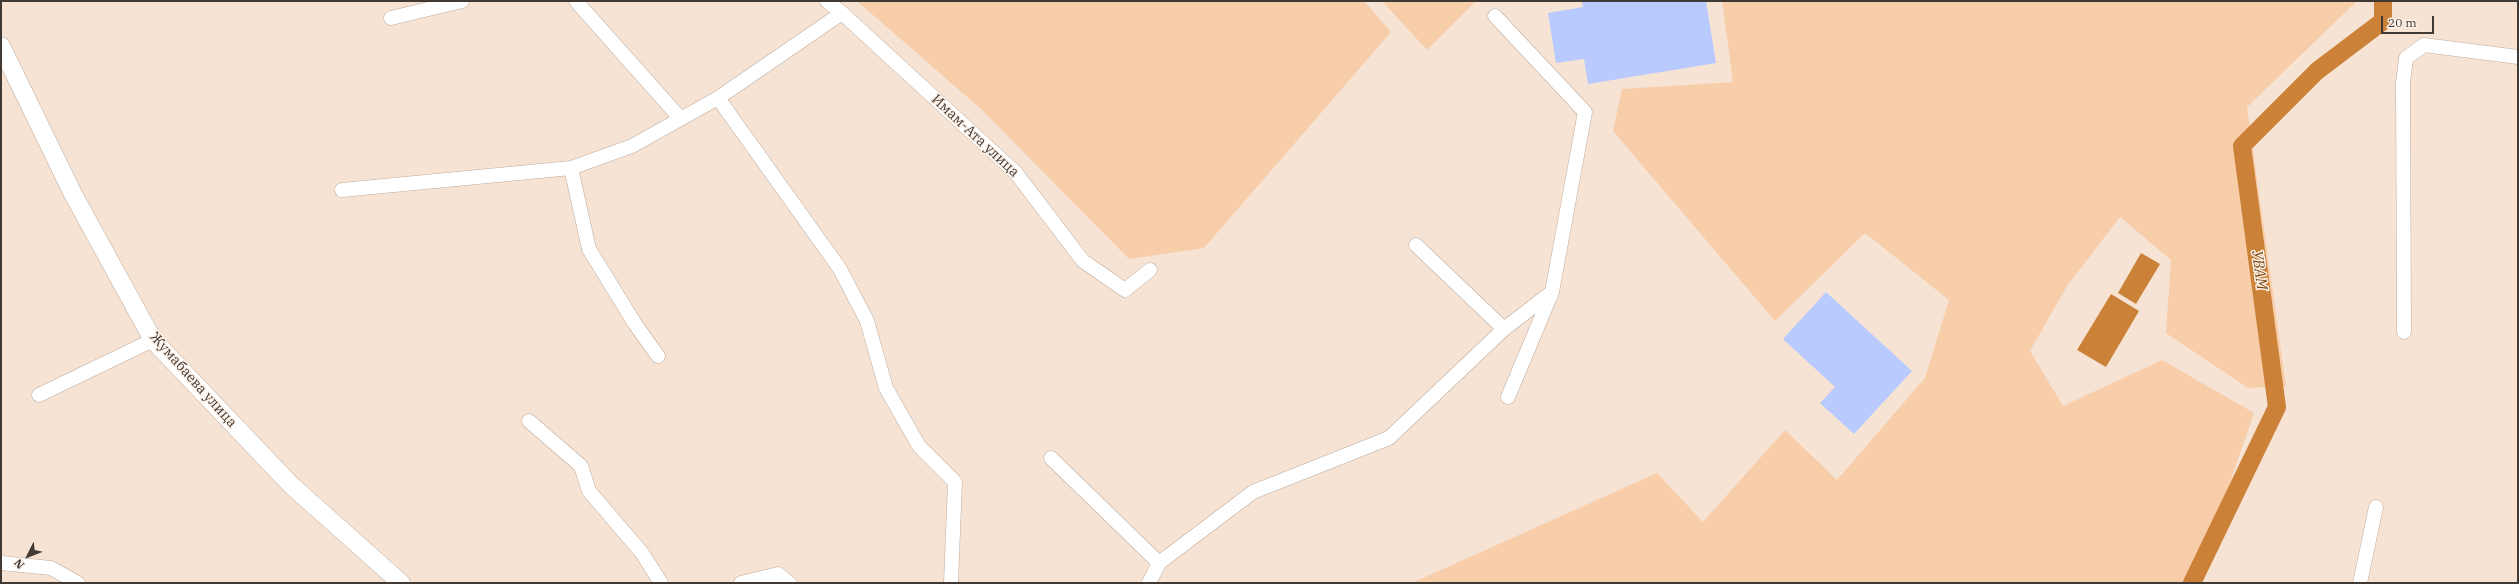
<!DOCTYPE html>
<html>
<head>
<meta charset="utf-8">
<style>
	body { margin:0 }
	#map { position:relative; width:2519px; height:584px; overflow:hidden; background:#f6e3d4; font-family:"IBM Plex Serif",serif }
	canvas { display:block }
	.frame { position:absolute; inset:0; border:2px solid #413933; pointer-events:none }
	.north { position:absolute; left:8px; top:536px; width:40px; height:40px; -webkit-text-stroke:3px #fdf2e9; paint-order:stroke; rotate:228deg; font-size:11px; font-weight:700; line-height:16px; text-align:center; color:#413933 }
	.north::after { content:''; display:block; margin:auto; width:14px; height:18px; background:#413933; clip-path:polygon(50% 0,100% 100%,50% 72%,0 100%) }
	.scale { position:absolute; left:2381px; top:16px; width:53px; height:18px; box-sizing:border-box; border:2px solid #413933; border-top:0; padding-left:5px; font-size:12px; line-height:14px; white-space:nowrap; color:#413933; -webkit-text-stroke:3px #fdf2e9; paint-order:stroke }
</style>
</head>
<body>
<div id="map">
<canvas width="2519" height="584"></canvas>
<div class="frame"></div>
<div class="north">N</div>
<div class="scale">20 m</div>
</div>
<script>
const g = document.querySelector('canvas').getContext('2d');
g.lineJoin = 'round';
function paint(path, color) {
  g.fillStyle = color;
  g.fill(path, 'evenodd');
}
function poly(rows) {
  const path = new Path2D();
  for (const r of rows) {
    path.moveTo(r[0], r[1]);
    for (let i = 2; i < r.length; i += 2) path.lineTo(r[i], r[i + 1]);
  }
  return path;
}
function strokePath(path, color, width, dash) {
  g.strokeStyle = color;
  g.lineWidth = width;
  g.lineCap = dash ? 'butt' : 'round';
  g.setLineDash(dash || []);
  g.stroke(path);
}
function write(font, color, halo, rows, align = 'center') {
  g.font = font + ' "IBM Plex Serif",serif';
  g.lineWidth = 3;
  g.setLineDash([]);
  g.textBaseline = 'middle';
  g.strokeStyle = halo;
  g.fillStyle = color;
  for (const [text, x, y, turn = 0] of rows) {
    g.save();
    g.translate(x, y);
    g.rotate((+turn || 0) * Math.PI / 180);
    g.textAlign = isNaN(turn) ? turn : align;
    if (halo) g.strokeText(text, 0, 0);
    g.fillText(text, 0, 0);
    g.restore();
  }
}
paint(poly([
	[857,1,1364,1,1391,32,1204,248,1129,259,981,109],
	[1382,1,1476,1,1427,50],
	[1722,1,2357,1,2247,107,2286,386,2248,388,2166,333,2171,260,2120,217,2067,286,2030,351,2063,406,2162,360,2254,413,2195,583,1412,583,1657,473,1703,522,1785,430,1837,480,1925,378,1949,300,1865,233,1775,321,1613,131,1622,89,1733,82]
]), '#f8cdaa');
paint(poly([
	[2141,253,2160,264,2136,304,2118,293],
	[2111,294,2139,311,2106,367,2077,350]
]), '#cc8138');
strokePath(poly([
	[2192,583,2277,407,2242,146,2317,71,2383,21,2383,1]
]), '#cc8138', 18);
paint(poly([
	[1582,1,1706,1,1716,63,1588,84,1584,59,1556,63,1548,13,1583,7],
	[1826,292,1912,371,1854,434,1820,403,1835,387,1783,339]
]), '#b9caff');
const minor = poly([
	[576,1,680,118],
	[827,1,842,13,1016,173,1083,261,1125,290,1150,270],
	[1495,16,1585,112,1552,292,1508,397],
	[391,18,462,1],
	[718,98,840,269,867,321,886,388,919,446,955,482,951,583],
	[571,168,589,249,635,324,658,356],
	[342,190,571,168,632,146,718,98,842,13],
	[1416,245,1504,329],
	[2404,332,2403,83,2406,58,2424,45,2518,57],
	[39,395,153,340],
	[529,421,581,466,589,491,642,553,661,583],
	[1051,458,1159,563],
	[1,563,51,568,78,583],
	[741,583,778,574,789,583],
	[1149,583,1159,563,1253,492,1389,438,1504,329,1552,292],
	[2360,583,2376,507]
]);
const tertiary = poly([
	[1,46,73,194,153,340,291,485,401,583]
]);
strokePath(minor, '#bdab9d', 15);
strokePath(tertiary, '#bdab9d', 19);
strokePath(minor, '#fff', 14);
strokePath(tertiary, '#fff', 18);
write('14px', '#413933', '#fdf2e9', [
	["Имам-Ата улица",975,136,43],
	["Жумабаева улица",193,380,48]
]);
write('italic 15px', '#74420a', '#fdf2e9', [
	["УВАМ",2259,270,82]
]);
</script>
</body>
</html>
